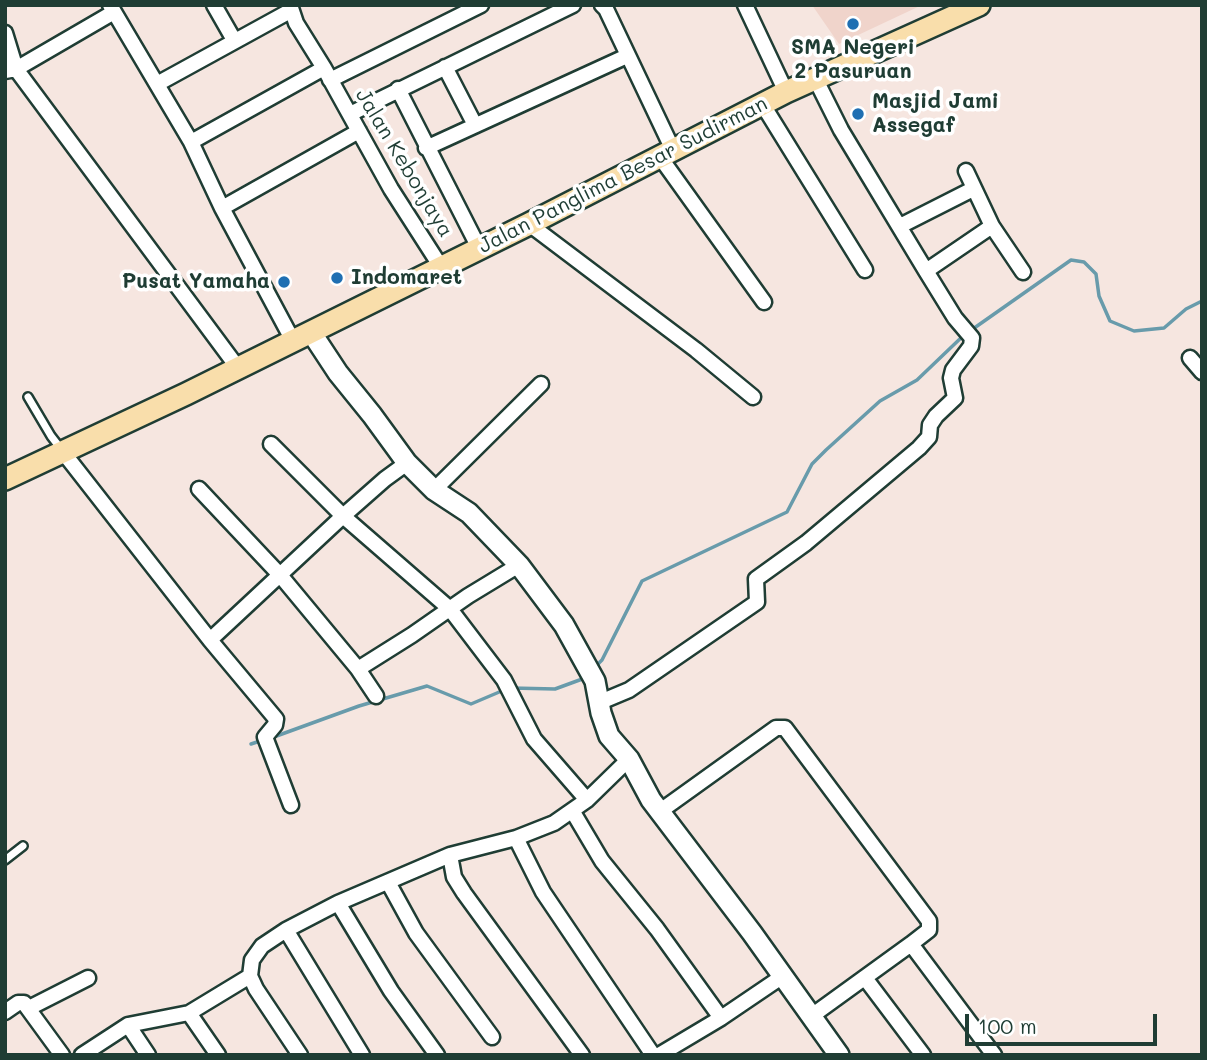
<!DOCTYPE html>
<html>
<head>
<meta charset="utf-8">
<style>
	body { margin:0 }
	#map { position:relative; width:1207px; height:1060px; overflow:hidden; background:#f6e6e0; font-family:Mali,sans-serif }
	canvas { display:block }
	.frame { position:absolute; inset:0; border:7px solid #1f3d34; pointer-events:none }
	.scale { position:absolute; left:965px; top:1014px; width:192px; height:32px; box-sizing:border-box; border:4px solid #1f3d34; border-top:0; padding-left:9px; font-size:21px; line-height:24px; white-space:nowrap; color:#1f3d34; -webkit-text-stroke:5px #fff; paint-order:stroke }
</style>
</head>
<body>
<div id="map">
<canvas width="1207" height="1060"></canvas>
<div class="frame"></div>
<div class="scale">100 m</div>
</div>
<script>
const g = document.querySelector('canvas').getContext('2d');
g.lineJoin = 'round';
function paint(path, color) {
  g.fillStyle = color;
  g.fill(path, 'evenodd');
}
function poly(rows) {
  const path = new Path2D();
  for (const r of rows) {
    path.moveTo(r[0], r[1]);
    for (let i = 2; i < r.length; i += 2) path.lineTo(r[i], r[i + 1]);
  }
  return path;
}
function strokePath(path, color, width, dash) {
  g.strokeStyle = color;
  g.lineWidth = width;
  g.lineCap = dash ? 'butt' : 'round';
  g.setLineDash(dash || []);
  g.stroke(path);
}
function write(font, color, halo, rows, align = 'center') {
  g.font = font + ' Mali,sans-serif';
  g.lineWidth = 7;
  g.setLineDash([]);
  g.textBaseline = 'middle';
  g.strokeStyle = halo;
  g.fillStyle = color;
  for (const [text, x, y, turn = 0] of rows) {
    g.save();
    g.translate(x, y);
    g.rotate((+turn || 0) * Math.PI / 180);
    g.textAlign = isNaN(turn) ? turn : align;
    if (halo) g.strokeText(text, 0, 0);
    g.fillText(text, 0, 0);
    g.restore();
  }
}
paint(poly([
	[812,5,922,5,839,44]
]), '#f0d4cb');
strokePath(poly([
	[970,331,1071,260,1084,262,1096,274,1099,296,1110,321,1134,331,1164,328,1186,309,1202,301],
	[595,667,602,660,642,581,787,512,812,464,826,450,880,401,917,380,964,335],
	[511,688,555,689,585,678],
	[271,738,359,706,427,686,471,704,504,690],
	[251,744,263,740]
]), '#689bab', 3.5);
const lane = poly([
	[28,397,51,436,61,449],
	[5,860,23,846]
]);
const street = poly([
	[110,5,191,142,222,208,292,339],
	[214,5,234,40],
	[290,5,296,23,324,68,391,189,441,267],
	[602,5,606,9,673,150],
	[745,5,786,92],
	[5,33,16,69,114,12],
	[445,67,475,125],
	[5,71,16,69,238,368],
	[330,80,481,5],
	[157,84,290,11],
	[398,89,479,248],
	[763,105,865,270],
	[350,114,573,5],
	[191,142,324,68],
	[426,148,627,56],
	[660,157,764,302],
	[966,171,992,226,1023,272],
	[222,208,359,131],
	[529,224,696,350,753,397],
	[900,226,973,189],
	[926,271,992,226],
	[1190,358,1202,372],
	[271,444,343,516,450,609,504,680,534,739,587,800],
	[63,452,210,640,276,719,275,725,265,737,291,805],
	[199,489,280,575,358,669,376,696],
	[434,490,541,384],
	[210,640,343,516,385,479,407,463],
	[358,669,412,635,468,596,519,565],
	[598,703,629,690,757,602,756,579,806,543,919,448,929,437,930,425,936,416,955,398,951,378,953,370,971,346,972,338,955,318,926,271,841,130,816,80],
	[573,812,602,861,657,929,721,1018],
	[659,812,776,728,785,728,929,921,929,930,911,944,994,1055],
	[516,838,543,892,653,1055],
	[450,855,454,877,464,893,582,1055],
	[388,882,416,933,492,1037],
	[338,903,391,991,437,1055],
	[286,930,362,1055],
	[865,978,923,1055],
	[29,1008,88,978],
	[5,1012,18,1003,24,1003,62,1055],
	[189,1013,250,976],
	[813,1015,911,944],
	[128,1025,148,1055],
	[82,1055,128,1025,189,1013,218,1055],
	[300,1055,256,989,250,976,252,960,262,946,286,930,338,903,450,855,516,838,554,823,587,800,629,759],
	[659,1055,721,1018,783,976]
]);
const secondary = poly([
	[311,332,338,373,372,415,407,463,434,490,469,513,519,565,564,625,595,681,601,713,609,736,629,759,651,800,752,933,839,1055]
]);
const primary = poly([
	[5,479,186,394,529,224,786,92,979,5]
]);
strokePath(lane, '#1f3d34', 12);
strokePath(street, '#1f3d34', 19);
strokePath(secondary, '#1f3d34', 24);
strokePath(primary, '#1f3d34', 26);
strokePath(lane, '#fff', 7);
strokePath(street, '#fff', 14);
strokePath(secondary, '#fff', 19);
strokePath(primary, '#f9deab', 21);
for (const [x, y, r, color] of [
	[853,24,7,"#1f6fb2"],
	[858,114,7,"#1f6fb2"],
	[337,278,7,"#1f6fb2"],
	[284,282,7,"#1f6fb2"]
]) {
  const dot = new Path2D();
  dot.arc(x, y, r, 0, 2 * Math.PI);
  g.fillStyle = color;
  g.fill(dot);
  strokePath(dot, '#fff', 2.5);
}
write('bold 21px', '#1f3d34', '#fff', [
	["SMA Negeri",853,48,"center"],
	["2 Pasuruan",853,72,"center"],
	["Masjid Jami",872,102],
	["Assegaf",872,126],
	["Indomaret",351,278],
	["Pusat Yamaha",270,282,"right"]
], 'left');
write('21px', '#1f3d34', '#fff', [
	["Jalan Kebonjaya",404,163,59],
	["Jalan Panglima Besar Sudirman",623,175,-27]
]);
</script>
</body>
</html>
